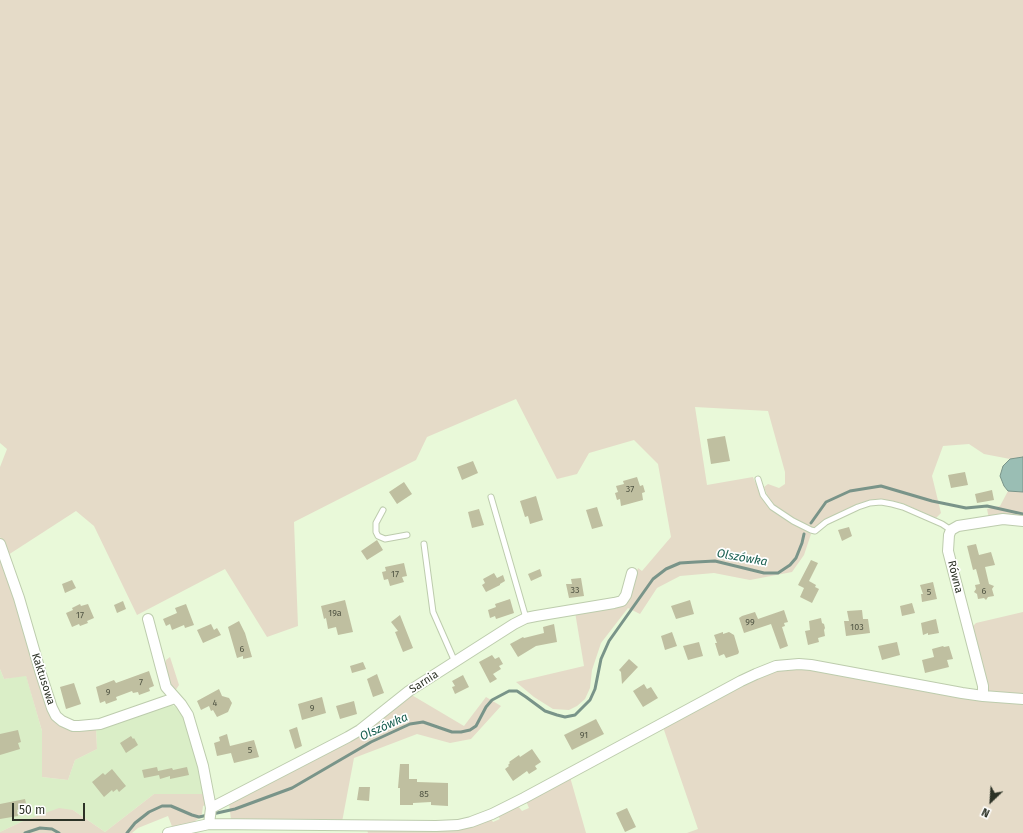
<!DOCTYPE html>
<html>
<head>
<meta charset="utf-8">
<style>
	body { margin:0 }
	#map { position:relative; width:1023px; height:833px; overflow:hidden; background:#e9f9d9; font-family:"Fira Sans",sans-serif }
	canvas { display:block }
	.north { position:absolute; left:971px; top:781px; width:40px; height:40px; -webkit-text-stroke:3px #fff; paint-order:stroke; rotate:205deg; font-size:11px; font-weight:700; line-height:16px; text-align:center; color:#2c3226 }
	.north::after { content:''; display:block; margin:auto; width:14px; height:18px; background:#2c3226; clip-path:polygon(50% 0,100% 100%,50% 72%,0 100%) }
	.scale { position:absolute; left:12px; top:803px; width:73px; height:18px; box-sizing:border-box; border:2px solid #2c3226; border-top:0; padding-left:5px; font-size:12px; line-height:14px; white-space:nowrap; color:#2c3226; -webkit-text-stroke:3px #fff; paint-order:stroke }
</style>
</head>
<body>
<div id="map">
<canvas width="1023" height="833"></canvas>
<div class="north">N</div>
<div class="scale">50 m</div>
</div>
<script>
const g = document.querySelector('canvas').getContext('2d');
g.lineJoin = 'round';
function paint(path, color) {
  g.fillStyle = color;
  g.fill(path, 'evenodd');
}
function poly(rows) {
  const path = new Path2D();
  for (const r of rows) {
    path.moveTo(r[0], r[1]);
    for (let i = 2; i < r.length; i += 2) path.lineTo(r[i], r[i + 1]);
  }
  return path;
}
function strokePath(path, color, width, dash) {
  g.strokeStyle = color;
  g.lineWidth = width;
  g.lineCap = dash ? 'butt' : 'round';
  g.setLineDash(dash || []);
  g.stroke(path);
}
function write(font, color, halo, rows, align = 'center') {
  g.font = font + ' "Fira Sans",sans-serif';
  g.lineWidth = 3.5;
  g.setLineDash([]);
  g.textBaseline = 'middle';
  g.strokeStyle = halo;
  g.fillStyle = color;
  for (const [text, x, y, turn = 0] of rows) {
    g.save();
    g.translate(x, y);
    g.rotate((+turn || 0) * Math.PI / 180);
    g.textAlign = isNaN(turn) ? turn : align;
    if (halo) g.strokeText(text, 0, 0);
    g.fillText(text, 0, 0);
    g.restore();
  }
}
paint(poly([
	[0,669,4,679,26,675,42,731,42,777,68,780,75,760,97,749,96,728,168,705,172,705,179,709,185,717,199,767,204,794,154,794,105,832,73,810,21,822,0,832]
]), '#daeec7');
paint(poly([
	[0,0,1023,0,1023,457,1010,459,984,454,969,444,943,446,932,476,941,513,936,518,904,504,893,501,881,499,870,500,857,504,840,512,826,520,817,527,812,528,795,519,774,505,767,495,764,487,768,484,779,488,785,484,785,472,768,411,695,407,707,485,753,477,761,496,769,508,791,523,811,534,804,555,792,572,750,580,714,573,680,576,657,588,640,614,628,608,601,643,592,670,590,688,585,699,577,706,569,710,553,709,534,697,516,682,584,666,575,612,626,599,638,568,642,571,671,537,658,464,634,440,589,453,577,474,557,479,516,399,427,437,416,460,294,522,298,626,267,637,225,569,137,615,94,526,76,511,8,555,0,537,0,467,7,449,0,443],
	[1008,491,1023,492,1023,519,989,519,987,509,1000,506],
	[0,550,56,719,96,728,97,749,75,760,68,780,42,777,42,731,26,676,4,679,0,669],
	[1023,612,1023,696,989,693,971,628,976,623],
	[170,657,179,685,175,691,172,690,164,667,166,660],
	[798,667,1023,702,1023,833,687,833,698,829,663,727,750,681,769,672],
	[410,694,464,726,486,697,501,706,471,739,450,743,417,734,354,758,342,822,231,820,229,803,278,776],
	[570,777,586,833,368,833,367,830,491,819,493,822,500,819,498,816,518,806,522,811,529,808,526,801],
	[154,794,204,794,206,805,203,806,202,814,198,819,191,824,173,829,168,816,138,828,132,833,0,833,0,832,21,822,59,808,73,810,105,832]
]), '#e5dbc8');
const water = poly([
	[1023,457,1023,492,1008,491,1004,486,1000,476,1003,466,1010,459,1023,457]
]);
paint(water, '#9abeb4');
strokePath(water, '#799489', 1);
strokePath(poly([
	[811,523,826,502,850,491,881,486,932,501,966,508,987,506,1023,514],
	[25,833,40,828,52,829,59,833],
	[127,833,135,823,149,812,162,806,171,806,192,815,199,817,235,809,292,788,371,742,410,724,423,722,452,732,461,732,470,730,476,726,486,707,492,700,509,691,517,691,526,697,545,711,557,715,565,717,575,715,590,700,595,689,601,659,609,641,653,579,666,569,680,563,696,562,715,561,764,573,778,573,790,565,796,558,802,543,804,534]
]), '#799489', 3);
paint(poly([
	[725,436,730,461,711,464,707,439],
	[473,461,478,473,462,480,457,467],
	[965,472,968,485,951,488,948,475],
	[637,477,640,486,643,485,645,492,642,493,643,500,621,506,620,499,617,500,615,493,618,492,616,486,624,484,623,481],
	[404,482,412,494,397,504,389,492],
	[992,490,994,500,977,503,975,494],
	[536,496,543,520,530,524,528,516,525,517,520,501],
	[597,507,603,526,592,529,586,510],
	[479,509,484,525,472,528,468,512],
	[849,527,852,536,842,541,838,530],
	[377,540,383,550,367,560,361,551],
	[976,544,979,555,991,552,995,565,985,567,989,584,994,586,992,589,994,596,988,597,986,600,984,598,978,599,977,594,974,592,976,589,975,585,980,584,976,569,973,570,967,546],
	[811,560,818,563,809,581,816,585,815,587,819,589,812,603,800,597,804,588,798,585],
	[404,563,407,576,402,577,404,582,390,586,388,579,384,580,382,572,386,571,385,567],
	[540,569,542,576,531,581,528,574],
	[494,573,497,578,503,575,505,581,500,584,500,585,486,592,482,585,485,583,483,579],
	[581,578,584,596,569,598,566,584,572,584,571,579],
	[72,580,76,588,65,593,62,584],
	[933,582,937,599,922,602,921,594,923,594,920,585],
	[510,599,514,613,496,619,495,616,490,618,488,610,496,607,495,604],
	[345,600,353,632,338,635,336,627,328,629,326,618,324,619,321,606],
	[690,600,694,614,676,619,671,606],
	[123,601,126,609,117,613,114,605],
	[912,603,915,613,902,616,900,606],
	[80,604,81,606,88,604,94,618,87,621,88,623,80,626,79,624,72,627,66,613,73,610,72,608],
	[186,604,194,625,185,628,184,625,172,630,170,624,166,626,163,619,177,613,175,608],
	[784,610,788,622,784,623,785,626,782,627,788,646,780,649,771,624,744,633,739,618,742,616,755,612,758,619],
	[862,610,863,619,868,619,870,633,846,636,844,621,849,621,847,611],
	[400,615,413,648,403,652,395,632,398,631,391,622],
	[821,618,822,623,824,624,825,628,824,630,825,636,818,638,819,642,808,645,805,631,810,630,809,621],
	[936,619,939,633,928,635,928,633,923,635,921,623],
	[239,621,245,633,252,657,243,659,243,656,237,658,228,627],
	[211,624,214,630,217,628,221,635,203,643,197,630],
	[554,624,557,642,536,646,518,657,510,644,523,637,524,638,544,633,543,627],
	[672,632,677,646,665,650,661,636],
	[723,632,723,634,729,632,734,635,739,652,738,654,726,658,724,654,719,656,715,643,717,643,714,635],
	[699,642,703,656,688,660,683,646],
	[897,642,900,655,882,660,878,646],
	[943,646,944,647,949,646,953,659,947,660,949,667,925,673,922,660,934,657,932,649],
	[492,655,495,659,499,657,503,664,499,666,501,669,493,674,497,679,490,683,479,662],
	[629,659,638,667,622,684,621,672,619,670],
	[363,662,366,669,352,673,350,666],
	[149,671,154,686,149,688,150,691,139,695,138,692,133,693,132,691,116,697,117,700,106,704,105,701,100,703,96,687,114,680,116,683],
	[377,674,384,693,373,697,367,679],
	[463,675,469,687,455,694,452,687,455,686,452,681],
	[74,683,81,704,66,709,60,687],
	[644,684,647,689,651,687,658,698,643,707,633,691],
	[219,689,222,696,229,698,232,703,228,712,217,717,213,710,211,711,209,706,201,710,197,701],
	[322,697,326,713,302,720,298,704],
	[354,701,357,714,340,719,336,706],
	[596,719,604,734,572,750,564,735],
	[297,727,302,746,295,749,289,730],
	[18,730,21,742,18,743,20,749,0,755,0,734],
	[227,734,230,746,254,740,259,757,234,763,231,753,217,756,214,743,220,741,219,737],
	[131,736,133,739,134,738,138,745,126,753,120,743],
	[532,749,541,762,535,766,537,769,529,774,527,771,513,781,505,769,509,766,508,765,510,763,509,762,519,755,520,757],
	[400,764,409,764,409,779,417,779,417,782,448,783,448,806,431,805,431,802,413,803,413,805,400,805,400,788,398,788],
	[157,767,158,771,172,768,173,770,187,767,189,775,170,779,170,776,160,779,159,775,144,778,142,770],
	[112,769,126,786,119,792,117,789,113,792,112,790,104,797,92,782,103,773,105,775],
	[359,787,370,787,369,801,357,800],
	[25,799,27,808,17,810,18,816,0,819,0,804],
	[627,808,636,827,625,832,616,813]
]), '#bfbfa0');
const service = poly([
	[758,479,763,495,772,507,793,521,811,530,815,531,826,522,858,507,870,503,881,502,892,504,903,507,942,524,951,530],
	[491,497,526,618],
	[383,510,376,523,376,532,378,536,385,539,407,535],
	[424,544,433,612,455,662]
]);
const minor = poly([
	[0,544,19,598,41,674,52,708,56,716,62,721,73,726,79,726,100,724,175,698],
	[148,619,166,687,181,704,188,715,203,766,211,808,209,824],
	[983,696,983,686,948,551,949,535,951,530,958,526,1003,519,1023,521],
	[211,808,348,737,360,730,409,691,514,624,526,618,536,616,614,603,622,601,626,595,632,573],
	[168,833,209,824,436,826,458,825,471,822,492,814,524,798,741,681,756,674,776,666,799,664,811,665,962,693,983,696,1023,699]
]);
strokePath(service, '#bdccad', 7);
strokePath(minor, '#bdccad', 12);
strokePath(service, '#fff', 5);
strokePath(minor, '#fff', 10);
write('9px', '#515544', null, [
	["37",630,489],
	["17",395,574],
	["33",575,590],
	["6",984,591],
	["5",929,592],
	["19a",335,613],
	["17",80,615],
	["99",750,622],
	["103",857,627],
	["6",242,649],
	["7",141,682],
	["9",108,692],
	["4",215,703],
	["9",312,708],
	["91",584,735],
	["5",250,750],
	["85",424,794]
]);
write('11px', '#2c3226', '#fff', [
	["Równa",955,577,76],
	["Kaktusowa",43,679,72],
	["Sarnia",424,682,-33]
]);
write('italic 12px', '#195f50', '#fff', [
	["Olszówka",742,558,10],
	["Olszówka",384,727,-24]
]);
</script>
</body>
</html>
